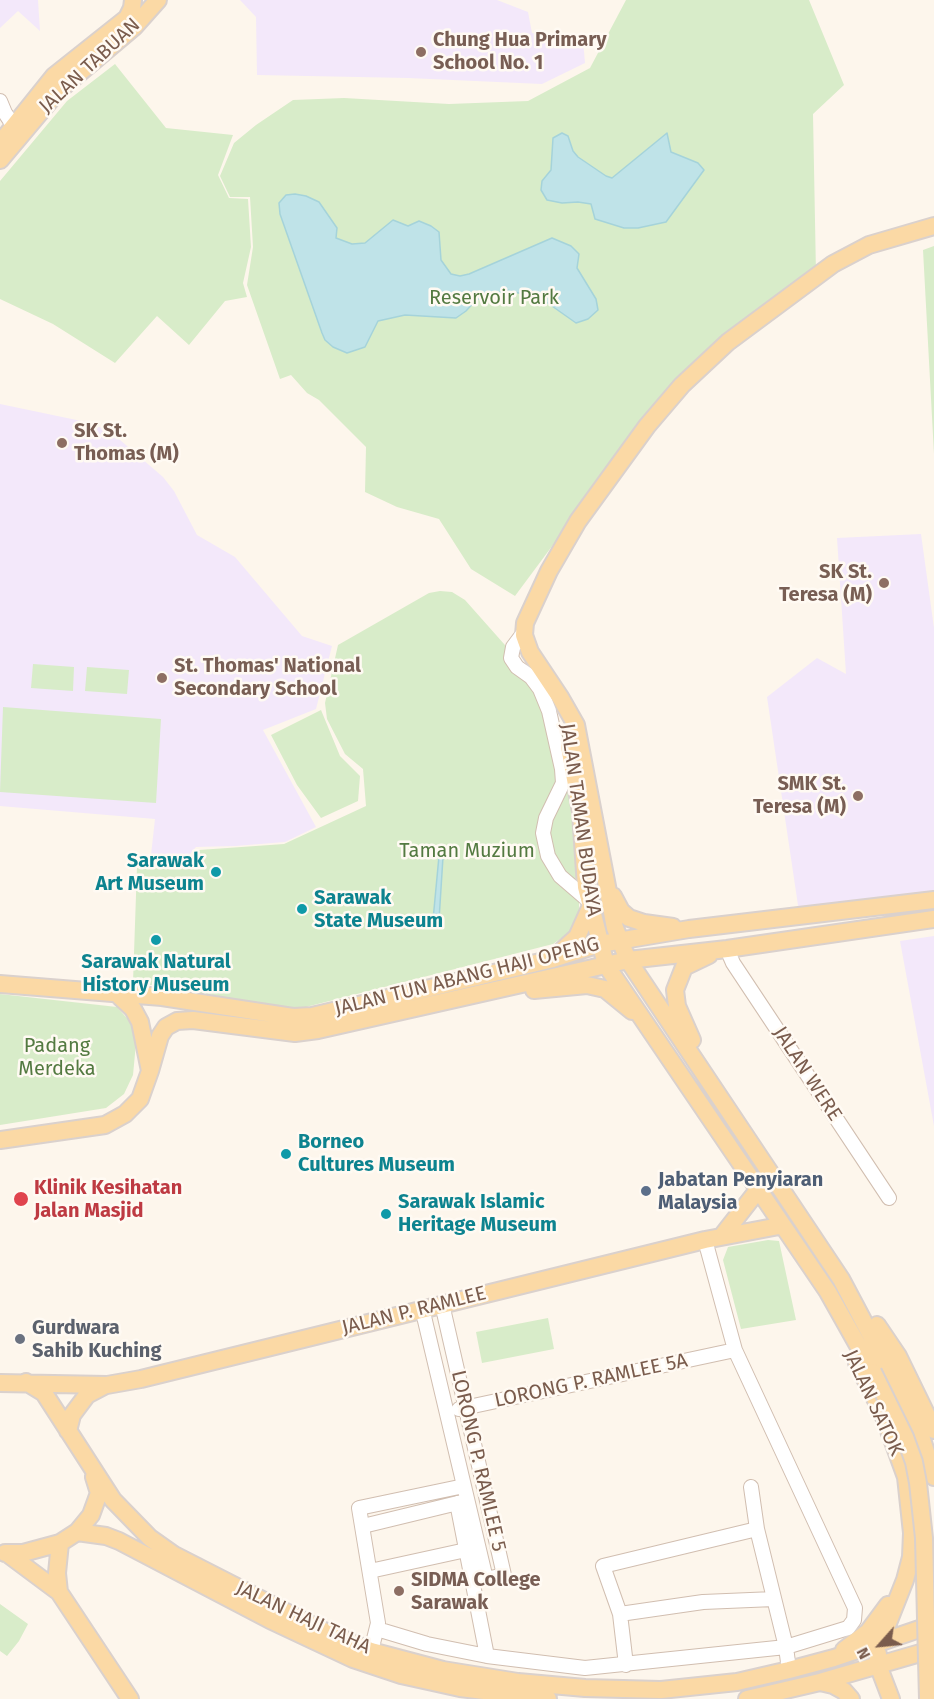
<!DOCTYPE html>
<html>
<head>
<meta charset="utf-8">
<style>
	body { margin:0 }
	#map { position:relative; width:934px; height:1699px; overflow:hidden; background:#fdf6ec; font-family:"Fira Sans",sans-serif }
	canvas { display:block }
	.north { position:absolute; left:850px; top:1615px; width:60px; height:60px; -webkit-text-stroke:4px #fffaf3; paint-order:stroke; rotate:243deg; font-size:16px; font-weight:700; line-height:24px; text-align:center; color:#7a5c4d }
	.north::after { content:''; display:block; margin:auto; width:21px; height:27px; background:#7a5c4d; clip-path:polygon(50% 0,100% 100%,50% 72%,0 100%) }
</style>
</head>
<body>
<div id="map">
<canvas width="934" height="1699"></canvas>
<div class="north">N</div>
</div>
<script>
const g = document.querySelector('canvas').getContext('2d');
g.lineJoin = 'round';
function paint(path, color) {
  g.fillStyle = color;
  g.fill(path, 'evenodd');
}
function poly(rows) {
  const path = new Path2D();
  for (const r of rows) {
    path.moveTo(r[0], r[1]);
    for (let i = 2; i < r.length; i += 2) path.lineTo(r[i], r[i + 1]);
  }
  return path;
}
function strokePath(path, color, width, dash) {
  g.strokeStyle = color;
  g.lineWidth = width;
  g.lineCap = dash ? 'butt' : 'round';
  g.setLineDash(dash || []);
  g.stroke(path);
}
function write(font, color, halo, rows, align = 'center') {
  g.font = font + ' "Fira Sans",sans-serif';
  g.lineWidth = 5;
  g.setLineDash([]);
  g.textBaseline = 'middle';
  g.strokeStyle = halo;
  g.fillStyle = color;
  for (const [text, x, y, turn = 0] of rows) {
    g.save();
    g.translate(x, y);
    g.rotate((+turn || 0) * Math.PI / 180);
    g.textAlign = isNaN(turn) ? turn : align;
    if (halo) g.strokeText(text, 0, 0);
    g.fillText(text, 0, 0);
    g.restore();
  }
}
paint(poly([
	[0,0,38,0,40,31,18,11,0,28],
	[240,0,497,0,528,12,532,33,583,40,585,63,542,84,408,78,257,75,256,17],
	[0,404,91,423,112,433,163,477,174,491,197,535,235,557,302,636,332,646,316,709,263,730,316,827,285,842,235,846,196,847,185,860,151,855,155,819,0,806],
	[921,534,934,628,934,895,799,912,767,697,817,658,846,674,837,538],
	[934,936,934,1126,900,941]
]), '#f3e8fa');
paint(poly([
	[626,0,809,0,844,85,813,114,816,274,771,299,731,334,593,491,515,596,471,569,439,519,397,507,365,492,366,447,319,400,307,393,291,375,280,379,247,285,253,247,250,197,230,197,220,176,234,143,256,125,293,100,344,98,449,104,528,101,590,68],
	[115,64,166,128,233,135,218,175,229,198,248,199,251,247,243,283,247,297,225,301,189,345,157,316,115,363,53,324,0,299,0,181,67,101],
	[934,246,934,454,923,250],
	[440,591,452,592,465,600,544,689,555,710,563,733,574,806,579,880,579,915,570,932,553,944,302,1008,291,1008,133,982,137,866,158,861,185,864,199,850,284,844,366,806,363,769,345,754,327,719,325,703,338,645,429,593],
	[33,664,74,667,73,691,31,688],
	[87,667,129,670,127,694,85,691],
	[3,707,161,719,156,803,0,792],
	[321,710,340,756,360,776,358,801,321,818,297,785,271,735],
	[0,994,117,1007,133,1025,136,1043,133,1075,124,1094,106,1108,0,1125],
	[768,1240,779,1241,796,1320,741,1329,723,1260,728,1247],
	[548,1318,554,1349,482,1363,476,1332],
	[0,1604,28,1624,19,1641,7,1656,0,1651]
]), '#d8ecc9');
const water = poly([
	[562,133,568,136,573,151,578,157,606,176,612,178,667,133,671,152,698,163,704,170,666,222,638,228,624,228,595,219,591,204,578,202,562,203,547,200,541,190,542,181,551,170,553,138,562,133],
	[295,194,306,196,319,202,337,228,336,238,352,244,365,243,393,220,408,226,419,221,431,226,439,232,441,260,451,274,460,276,469,274,552,238,571,246,579,254,577,268,596,299,598,310,588,319,576,323,542,299,507,290,476,300,466,311,456,318,405,315,378,321,365,347,347,353,333,347,325,340,322,333,280,214,279,203,286,195,295,194],
	[442,848,446,853,443,857,439,920,433,920,439,856,436,853,442,848]
]);
paint(water, '#bfe3e8');
strokePath(water, '#a5d3da', 1.5);
const minor = poly([
	[0,101,5,113,13,125],
	[525,631,513,647,511,658,517,667,531,677,540,689,549,711,562,769,563,783,546,818,543,833,548,856,560,876,589,901],
	[727,949,733,963,889,1198],
	[422,1308,486,1579,504,1575,442,1304],
	[459,1409,735,1350],
	[751,1487,757,1529,786,1647,789,1670],
	[457,1503,487,1656],
	[363,1526,466,1501],
	[370,1571,466,1550],
	[620,1614,703,1602,774,1599],
	[377,1629,427,1644,487,1656,585,1668,786,1647,848,1628,854,1620,855,1608,735,1350,705,1240],
	[371,1651,378,1623,359,1508,464,1486],
	[626,1665,620,1614,603,1566,757,1529]
]);
const major = poly([
	[1,142,54,76,127,18,132,8,133,0],
	[0,160,58,91,134,27,158,0],
	[934,226,869,245,833,264,728,342,682,385,647,426,578,521,549,571,525,623,524,635,530,652,560,697,576,725,615,928,628,960,841,1279,911,1411,919,1430,934,1477],
	[569,746,581,812,586,887,606,965,828,1292,873,1372],
	[613,896,621,911,629,918,644,923,673,927],
	[556,956,577,937,590,908],
	[0,984,162,997,293,1017,312,1016,553,959,600,944,689,929,934,900],
	[534,990,587,985,605,989,632,1011],
	[692,1040,677,1006,675,990,684,967,709,955],
	[150,1071,160,1036,166,1027,177,1021,193,1020,295,1033,318,1030,628,960,727,949,934,919],
	[0,1140,105,1125,125,1114,140,1099,150,1071,140,1022,133,1009,118,995],
	[722,1236,758,1190],
	[877,1325,898,1356,934,1430],
	[857,1363,883,1414,906,1477,912,1533,911,1557,905,1580,886,1628,877,1644],
	[26,1382,44,1393,113,1500,150,1538,174,1555,317,1628,371,1651,443,1670,518,1682,585,1688,661,1690,737,1682,789,1670,834,1658,934,1624],
	[0,1383,107,1385,141,1379,705,1240,779,1226],
	[68,1431,72,1415,87,1395,106,1385],
	[77,1532,106,1536,119,1541,270,1620,353,1659,401,1675,460,1688,548,1699],
	[5,1553,23,1553,60,1543],
	[8,1554,59,1592,130,1699],
	[59,1592,57,1573,60,1543,77,1532,91,1515,99,1493,94,1477],
	[844,1650,868,1632,888,1605],
	[878,1654,878,1665,891,1699],
	[820,1682,833,1685,844,1691,851,1699],
	[747,1699,820,1682,934,1649]
]);
strokePath(minor, '#d1beb0', 16);
strokePath(major, '#dad1cd', 20);
strokePath(minor, '#fff', 14);
strokePath(major, '#fbd9a5', 16);
const majorBridge = poly([
	[873,1372,905,1437,914,1462,918,1483,924,1538,928,1699]
]);
strokePath(majorBridge, '#dad1cd', 20, []);
strokePath(majorBridge, '#fbd9a5', 16);
for (const [x, y, r, color] of [
	[421,52,6,"#8d6e63"],
	[62,443,6,"#8d6e63"],
	[884,583,6,"#8d6e63"],
	[162,678,6,"#8d6e63"],
	[858,796,6,"#8d6e63"],
	[216,872,6,"#0f9aa8"],
	[302,909,6,"#0f9aa8"],
	[156,940,6,"#0f9aa8"],
	[286,1154,6,"#0f9aa8"],
	[646,1191,6,"#5c6f8a"],
	[21,1199,8,"#e0444e"],
	[386,1214,6,"#0f9aa8"],
	[20,1339,6,"#6b7280"],
	[399,1591,6,"#8d6e63"]
]) {
  const dot = new Path2D();
  dot.arc(x, y, r, 0, 2 * Math.PI);
  g.fillStyle = color;
  g.fill(dot);
  strokePath(dot, '#fffaf3', 2);
}
write('bold 20px', '#785e54', '#fffaf3', [
	["Chung Hua Primary",433,40],
	["School No. 1",433,63],
	["SK St.",74,431],
	["Thomas (M)",74,454],
	["SK St.",872,572,"right"],
	["Teresa (M)",872,595,"right"],
	["St. Thomas' National",174,666],
	["Secondary School",174,689],
	["SMK St.",846,784,"right"],
	["Teresa (M)",846,807,"right"],
	["SIDMA College",411,1580],
	["Sarawak",411,1603]
], 'left');
write('20px', '#7a5c4d', '#fffaf3', [
	["JALAN TABUAN",90,66,-43],
	["JALAN TAMAN BUDAYA",580,820,82],
	["JALAN TUN ABANG HAJI OPENG",467,977,-14],
	["JALAN WERE",807,1074,57],
	["JALAN P. RAMLEE",414,1311,-14],
	["LORONG P. RAMLEE 5A",591,1381,-12],
	["JALAN SATOK",873,1403,65],
	["LORONG P. RAMLEE 5",478,1461,77],
	["JALAN HAJI TAHA",303,1618,25]
]);
write('20px', '#537a41', '#fffaf3', [
	["Reservoir Park",494,298],
	["Taman Muzium",467,851],
	["Padang",57,1046],
	["Merdeka",57,1069]
]);
write('bold 20px', '#0d838f', '#fffaf3', [
	["Sarawak",204,861,"right"],
	["Art Museum",204,884,"right"],
	["Sarawak",314,898],
	["State Museum",314,921],
	["Sarawak Natural",156,962,"center"],
	["History Museum",156,985,"center"],
	["Borneo",298,1142],
	["Cultures Museum",298,1165],
	["Sarawak Islamic",398,1202],
	["Heritage Museum",398,1225]
], 'left');
write('bold 20px', '#4e5e75', '#fffaf3', [
	["Jabatan Penyiaran",658,1180],
	["Malaysia",658,1203]
], 'left');
write('bold 20px', '#be3a42', '#fffaf3', [
	["Klinik Kesihatan",34,1188],
	["Jalan Masjid",34,1211]
], 'left');
write('bold 20px', '#5b616d', '#fffaf3', [
	["Gurdwara",32,1328],
	["Sahib Kuching",32,1351]
], 'left');
</script>
</body>
</html>
